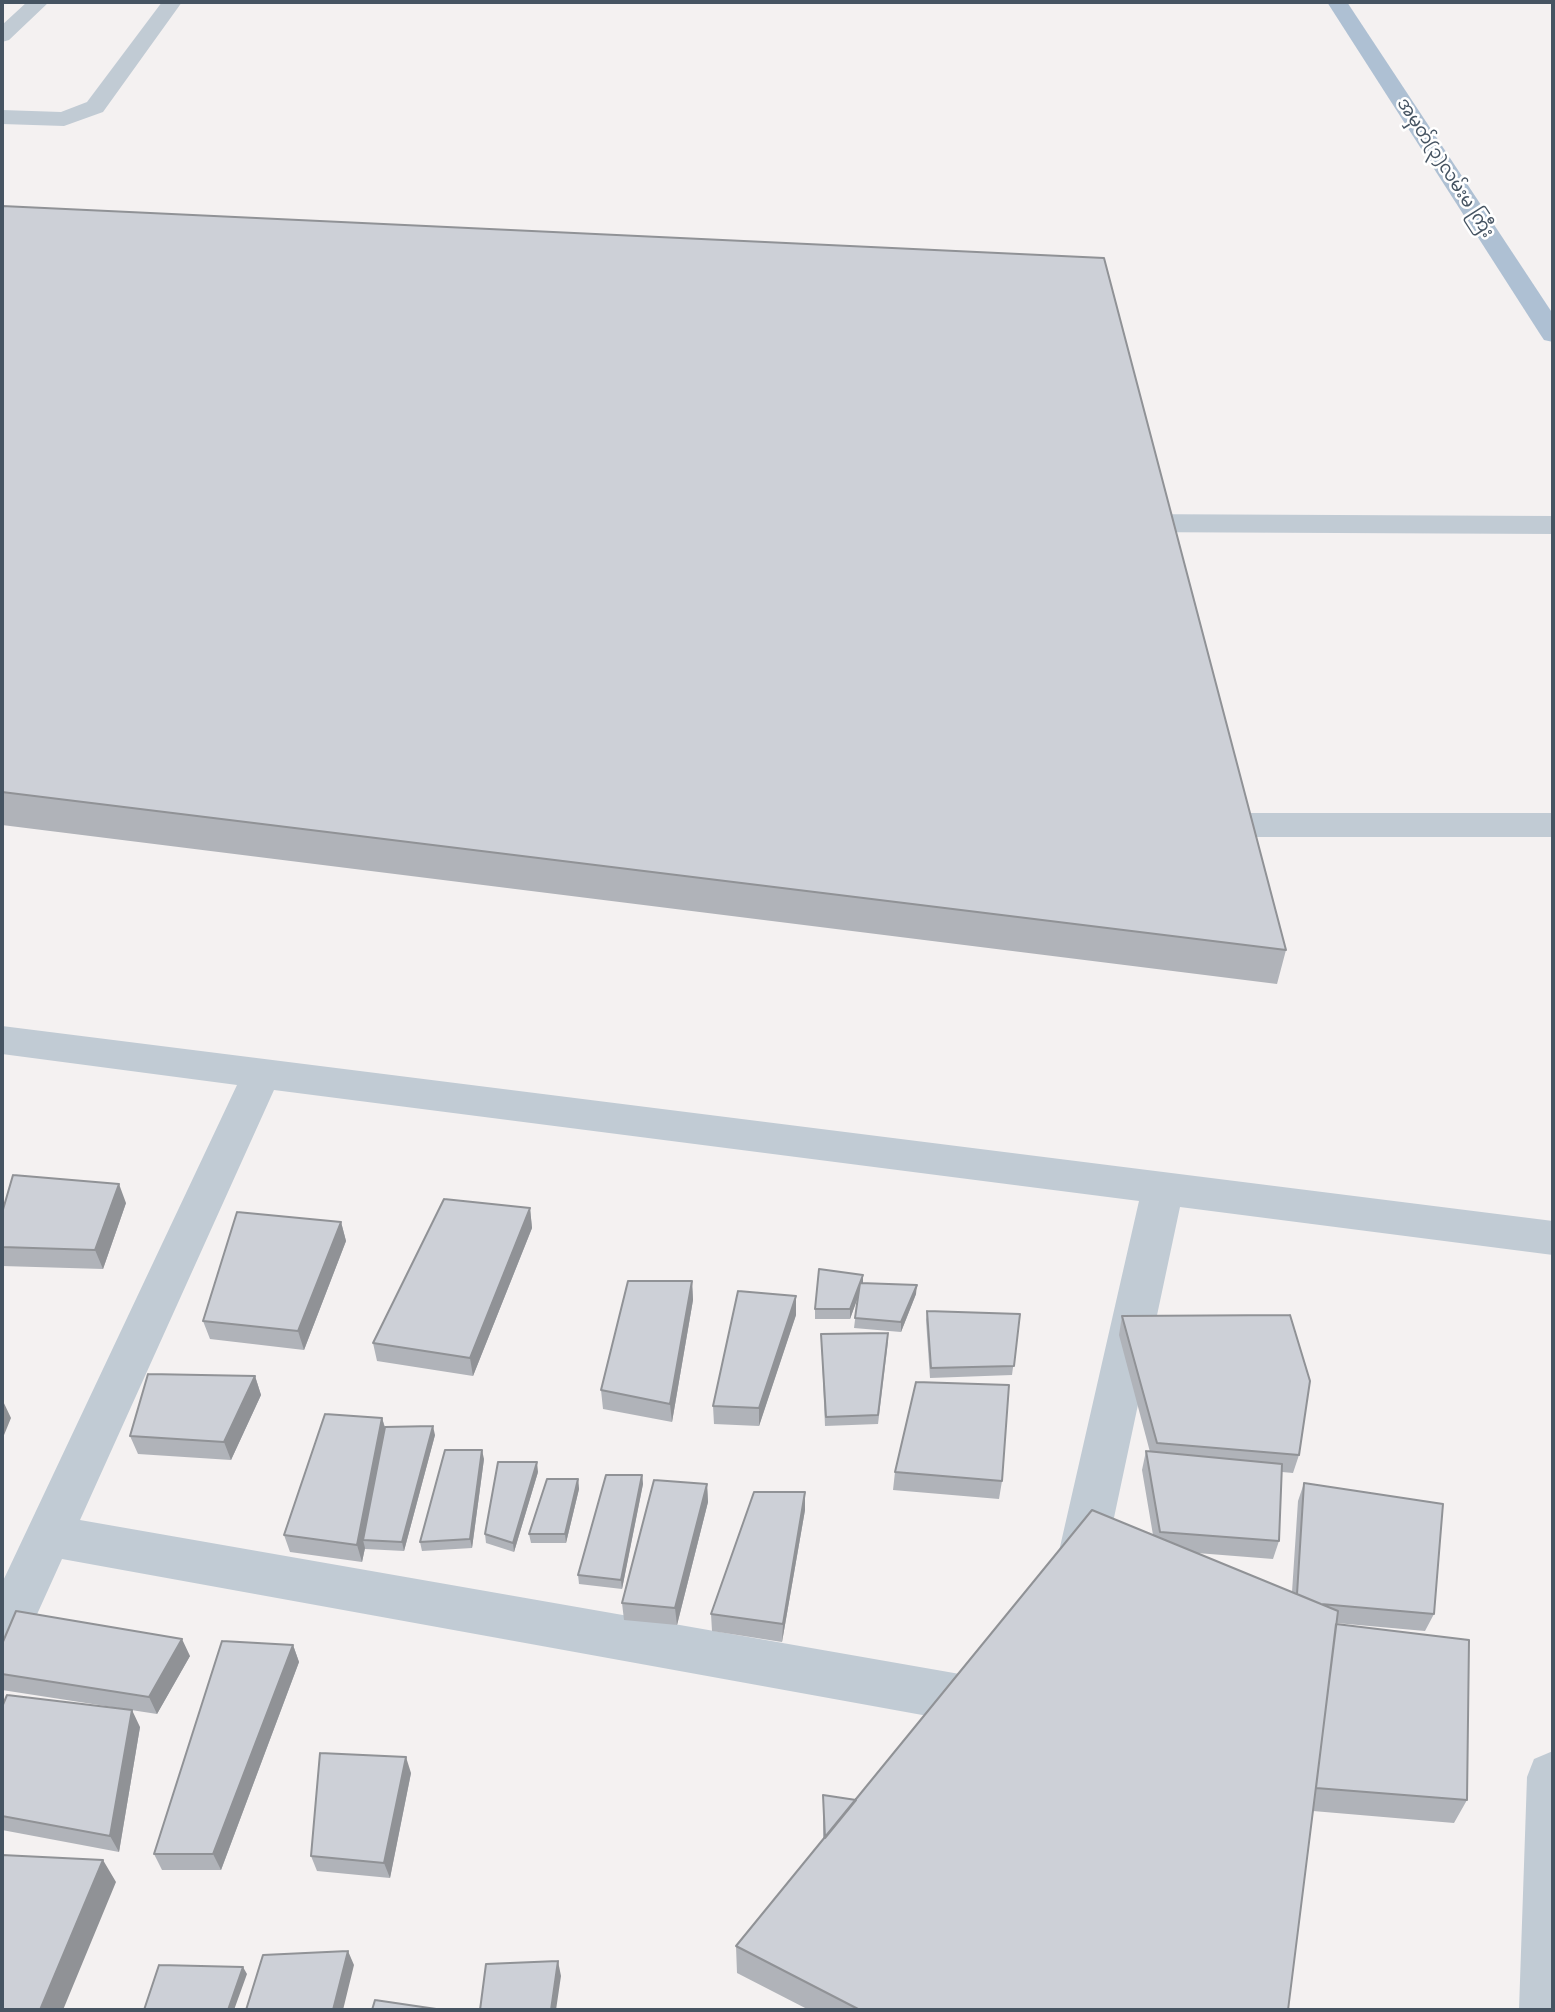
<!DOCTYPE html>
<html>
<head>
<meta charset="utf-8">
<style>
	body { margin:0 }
	#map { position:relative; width:1555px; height:2012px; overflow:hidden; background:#f4f1f1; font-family:"Space Grotesk",sans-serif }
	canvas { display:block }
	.frame { position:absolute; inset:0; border:4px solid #465462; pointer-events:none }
</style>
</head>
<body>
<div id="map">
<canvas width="1555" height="2012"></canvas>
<div class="frame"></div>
</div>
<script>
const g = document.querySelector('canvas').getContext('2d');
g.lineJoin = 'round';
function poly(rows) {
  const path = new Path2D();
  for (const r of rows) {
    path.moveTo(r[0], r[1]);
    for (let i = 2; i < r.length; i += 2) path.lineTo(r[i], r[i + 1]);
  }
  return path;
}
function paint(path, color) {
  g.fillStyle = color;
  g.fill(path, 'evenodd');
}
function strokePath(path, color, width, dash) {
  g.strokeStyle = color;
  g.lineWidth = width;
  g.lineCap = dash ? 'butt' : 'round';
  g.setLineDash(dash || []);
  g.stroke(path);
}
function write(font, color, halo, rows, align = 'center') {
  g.font = font + ' "Space Grotesk","Noto Sans Myanmar",sans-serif';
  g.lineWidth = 5;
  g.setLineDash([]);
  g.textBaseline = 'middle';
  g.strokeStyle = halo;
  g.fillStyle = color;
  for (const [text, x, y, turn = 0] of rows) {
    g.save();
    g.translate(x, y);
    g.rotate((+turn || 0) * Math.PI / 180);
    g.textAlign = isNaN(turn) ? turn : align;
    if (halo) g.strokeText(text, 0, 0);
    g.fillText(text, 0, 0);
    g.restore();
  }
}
paint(poly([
	[27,2,49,2,9,40,2,42,2,25,27,2],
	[162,2,182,2,103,112,64,126,2,124,2,110,61,112,87,102,162,2],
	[1121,514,1553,516,1553,534,1121,532,1110,529,1106,523,1110,517,1121,514],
	[1202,813,1553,813,1553,837,1202,837,1190,833,1184,825,1190,817,1202,813],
	[2,1026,1553,1221,1553,1255,1180,1207,1105,1560,1098,1575,1081,1582,1064,1575,1057,1560,1139,1201,274,1090,80,1520,994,1680,1012,1687,1020,1704,1012,1721,994,1728,62,1559,20,1652,2,1659,2,1583,237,1085,2,1054,2,1026],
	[1553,1751,1553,2010,1519,2010,1527,1777,1534,1759,1553,1751]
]), '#c1cbd4');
paint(poly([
	[1327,2,1347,2,1553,314,1553,342,1544,340,1540,334,1327,2]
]), '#aec0d3');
paint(poly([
	[2,206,1286,950,1277,984,2,825],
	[126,1203,103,1269,2,1266,2,1213],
	[530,1208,532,1228,473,1376,377,1361,373,1343],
	[341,1222,346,1241,304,1350,210,1339,203,1321],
	[863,1275,863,1283,916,1294,901,1332,854,1328,858,1296,850,1319,815,1319,815,1309],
	[692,1281,693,1300,672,1422,603,1409,601,1390],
	[796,1296,796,1315,759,1426,714,1424,713,1406],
	[927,1311,1020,1314,1012,1375,930,1378,926,1320],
	[1122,1316,1299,1455,1293,1473,1282,1472,1279,1541,1273,1559,1197,1553,1292,1592,1298,1501,1304,1483,1434,1614,1425,1631,1336,1623,1467,1800,1454,1823,1313,1811,1288,2010,809,2010,737,1973,736,1946,823,1840,823,1795,856,1800,1153,1535,1142,1470,1146,1451,1150,1452,1119,1335],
	[821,1334,888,1342,878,1424,825,1426],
	[255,1376,261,1395,231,1460,138,1454,130,1436],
	[382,1418,385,1427,435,1435,404,1551,365,1549,365,1548,362,1562,290,1552,284,1535],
	[484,1459,472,1548,422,1551,420,1542],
	[538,1472,514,1552,486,1543,485,1534],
	[895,1472,1002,1481,999,1499,893,1490],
	[642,1475,643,1484,622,1589,579,1584,578,1575],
	[578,1479,579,1489,566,1543,531,1543,529,1534],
	[707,1484,708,1502,677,1625,624,1620,622,1603],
	[805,1492,805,1510,782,1642,712,1631,711,1614],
	[2,1644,190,1656,157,1714,2,1690],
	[293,1645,299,1662,221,1870,162,1870,154,1854],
	[2,1707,140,1727,119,1852,2,1830],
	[411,1773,390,1878,317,1871,311,1856]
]), '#b0b3b9');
paint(poly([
	[119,1184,126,1203,103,1269,95,1250],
	[530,1208,532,1228,473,1376,470,1358],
	[341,1222,346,1241,304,1350,298,1331],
	[863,1275,863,1284,850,1319,850,1309],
	[692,1281,693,1300,672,1422,670,1404],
	[917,1285,916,1294,901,1332,901,1322],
	[796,1296,796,1315,759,1426,759,1408],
	[255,1376,261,1395,231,1460,224,1442],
	[2,1399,11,1418,2,1440],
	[382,1418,387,1436,363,1540,365,1548,362,1562,357,1545],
	[433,1426,435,1435,404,1551,402,1542],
	[482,1450,484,1459,472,1548,470,1539],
	[537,1462,538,1472,514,1552,513,1543],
	[642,1475,643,1484,622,1589,621,1580],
	[578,1479,579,1489,566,1543,565,1534],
	[707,1484,708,1502,677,1625,675,1608],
	[805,1492,805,1510,782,1642,783,1624],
	[182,1639,190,1656,157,1714,149,1697],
	[293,1645,299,1662,221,1870,213,1854],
	[132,1710,140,1727,119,1852,110,1836],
	[406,1757,411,1773,390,1878,384,1863],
	[103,1860,116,1882,63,2010,40,2010],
	[348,1951,354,1965,343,2010,333,2010],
	[558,1961,561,1976,556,2010,551,2010],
	[243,1967,247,1974,234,2010,228,2010]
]), '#909296');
const building = poly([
	[2,206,1104,258,1286,950,2,792,2,206],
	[13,1175,119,1184,95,1250,2,1247,2,1213,13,1175],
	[444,1199,530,1208,470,1358,373,1343,444,1199],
	[237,1212,341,1222,298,1331,203,1321,237,1212],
	[819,1269,863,1275,850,1309,815,1309,819,1269],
	[628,1281,692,1281,670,1404,601,1390,628,1281],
	[860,1283,917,1285,901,1322,855,1318,860,1283],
	[738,1291,796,1296,759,1408,713,1406,738,1291],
	[927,1311,1020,1314,1014,1366,931,1368,927,1311],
	[1290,1315,1310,1381,1299,1455,1157,1443,1122,1316,1290,1315],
	[888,1333,878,1415,826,1417,821,1334,888,1333],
	[148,1374,255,1376,224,1442,130,1436,148,1374],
	[916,1382,1009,1385,1002,1481,895,1472,916,1382],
	[325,1414,382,1418,357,1545,284,1535,325,1414],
	[433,1426,402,1542,363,1540,385,1427,433,1426],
	[445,1450,482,1450,470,1539,420,1542,445,1450],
	[1146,1451,1282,1464,1279,1541,1160,1532,1146,1451],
	[498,1462,537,1462,513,1543,485,1534,498,1462],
	[606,1475,642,1475,621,1580,578,1575,606,1475],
	[547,1479,578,1479,565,1534,529,1534,547,1479],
	[654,1480,707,1484,675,1608,622,1603,654,1480],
	[1304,1483,1443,1504,1434,1614,1321,1604,1297,1594,1304,1483],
	[754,1492,805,1492,783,1624,711,1614,754,1492],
	[1092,1510,1338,1611,1288,2010,860,2010,736,1946,1092,1510],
	[16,1611,182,1639,149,1697,2,1674,2,1644,16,1611],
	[1336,1624,1469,1640,1467,1800,1316,1788,1336,1624],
	[222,1641,293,1645,213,1854,154,1854,222,1641],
	[7,1695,132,1710,110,1836,2,1816,2,1707,7,1695],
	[320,1753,406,1757,384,1863,311,1856,320,1753],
	[823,1795,856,1800,825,1838,823,1795],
	[2,1855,103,1860,40,2010,2,2010,2,1855],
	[348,1951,333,2010,246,2010,263,1955,348,1951],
	[558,1961,551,2010,480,2010,486,1964,558,1961],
	[159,1965,243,1967,228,2010,144,2010,159,1965],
	[375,2000,443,2010,372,2010,375,2000]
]);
paint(building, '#cdd0d7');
strokePath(building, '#909296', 2);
write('18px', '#465462', '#fff', [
	["အမှတ်(၃)လမ်းမ ကြီး",1445,168,57]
]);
</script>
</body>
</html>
